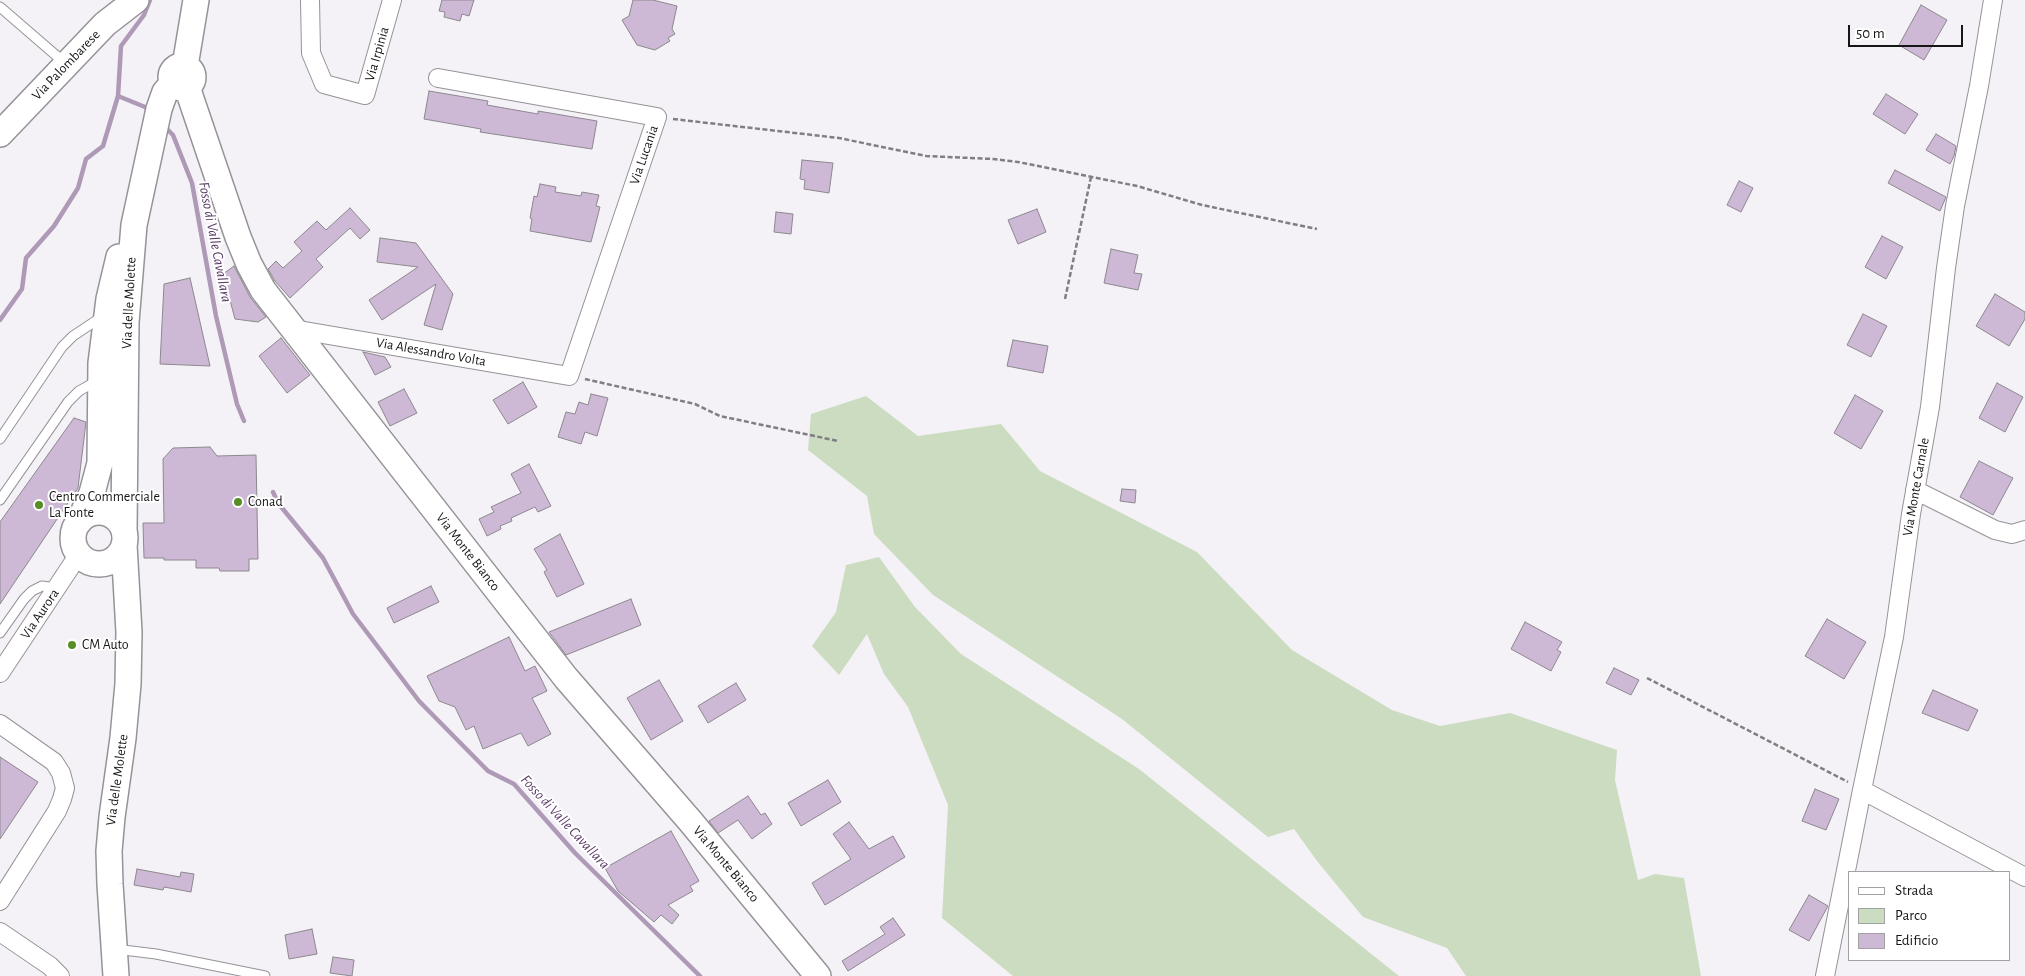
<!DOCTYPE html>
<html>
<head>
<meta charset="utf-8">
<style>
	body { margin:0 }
	#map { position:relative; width:2025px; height:976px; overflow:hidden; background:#f5f2f7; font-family:"Alegreya Sans",sans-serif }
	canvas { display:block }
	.legend { position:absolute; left:1848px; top:871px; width:162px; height:90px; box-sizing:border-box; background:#fff; border:1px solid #a2a2a2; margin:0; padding:6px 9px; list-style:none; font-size:15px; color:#171617 }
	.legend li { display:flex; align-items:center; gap:10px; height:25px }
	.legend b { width:25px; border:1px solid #a2a2a2 }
	.scale { position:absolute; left:1848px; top:25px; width:115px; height:22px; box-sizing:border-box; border:2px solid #171617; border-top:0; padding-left:6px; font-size:15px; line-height:18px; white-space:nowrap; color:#171617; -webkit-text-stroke:4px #fff; paint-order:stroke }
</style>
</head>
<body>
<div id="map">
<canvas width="2025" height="976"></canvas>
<ul class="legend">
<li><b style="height:6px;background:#fff"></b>Strada</li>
<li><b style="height:14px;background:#cbdcc0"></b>Parco</li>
<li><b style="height:14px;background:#cdb8d6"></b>Edificio</li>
</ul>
<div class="scale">50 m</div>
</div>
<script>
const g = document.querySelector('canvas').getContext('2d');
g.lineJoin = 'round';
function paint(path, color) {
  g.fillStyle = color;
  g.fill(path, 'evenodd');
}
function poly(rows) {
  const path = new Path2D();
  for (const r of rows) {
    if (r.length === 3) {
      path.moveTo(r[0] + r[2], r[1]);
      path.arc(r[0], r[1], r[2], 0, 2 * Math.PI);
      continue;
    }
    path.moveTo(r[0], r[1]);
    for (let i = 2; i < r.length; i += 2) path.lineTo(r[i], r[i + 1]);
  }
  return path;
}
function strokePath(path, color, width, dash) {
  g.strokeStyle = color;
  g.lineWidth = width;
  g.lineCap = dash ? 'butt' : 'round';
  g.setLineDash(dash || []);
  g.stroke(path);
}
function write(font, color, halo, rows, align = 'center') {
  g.font = font + ' "Alegreya Sans",sans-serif';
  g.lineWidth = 4;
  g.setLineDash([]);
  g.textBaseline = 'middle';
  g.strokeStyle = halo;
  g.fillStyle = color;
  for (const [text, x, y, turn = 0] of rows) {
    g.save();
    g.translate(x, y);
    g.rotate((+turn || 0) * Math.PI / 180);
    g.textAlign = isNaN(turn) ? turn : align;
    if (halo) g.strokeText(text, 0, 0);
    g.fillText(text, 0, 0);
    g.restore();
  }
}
paint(poly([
	[866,396,918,436,1001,424,1040,471,1197,552,1292,650,1392,710,1440,726,1510,713,1617,750,1615,780,1638,880,1655,874,1684,878,1701,976,1466,976,1447,948,1363,917,1317,861,1294,829,1268,837,1122,719,933,595,874,534,867,496,808,450,811,414],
	[879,557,915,607,961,654,1139,769,1399,976,1013,976,942,918,948,805,908,707,884,674,867,634,839,675,812,646,836,612,846,565]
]), '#cbdcc0');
strokePath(poly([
	[118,96,145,107,150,112],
	[164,126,173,135,192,183,216,316,237,404,244,421],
	[0,320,22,289,26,258,54,226,78,188,86,159,103,146,118,96,121,46,144,15,150,0],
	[273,492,278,503,323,558,353,614,419,701,488,771,514,784,575,853,700,976]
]), '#ae9ab7', 4.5);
const building = poly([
	[442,0,474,0,469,16,462,14,460,21,444,17,445,12,439,11,442,0],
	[633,0,653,0,677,6,672,29,675,34,668,38,670,41,655,50,637,45,622,20,629,16,633,0],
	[1921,5,1947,20,1924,60,1899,45,1921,5],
	[429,91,488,101,487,105,538,114,538,111,597,121,592,149,480,132,481,129,424,119,429,91],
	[1886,94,1918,114,1905,134,1873,114,1886,94],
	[1936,134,1956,146,1954,156,1950,164,1926,150,1936,134],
	[802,160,833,163,829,193,804,189,805,180,800,179,802,160],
	[1895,170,1946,197,1940,211,1888,183,1895,170],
	[1739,181,1753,188,1741,212,1727,205,1739,181],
	[540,184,556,187,555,192,581,196,582,192,599,195,596,206,600,207,591,242,530,231,532,219,530,218,534,196,537,197,540,184],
	[350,208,370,230,360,239,350,228,316,259,323,267,290,298,275,281,268,269,276,261,283,268,302,251,294,242,317,221,326,230,350,208],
	[1037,209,1046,232,1018,244,1008,220,1037,209],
	[776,212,793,214,791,234,774,232,776,212],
	[1882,236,1903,247,1886,279,1865,267,1882,236],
	[380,238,416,243,453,294,442,330,424,325,436,284,382,320,369,300,418,267,377,262,380,238],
	[1111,249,1138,255,1134,273,1142,274,1138,290,1104,283,1111,249],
	[234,266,250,297,266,317,258,322,235,319,223,274,234,266],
	[190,278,210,366,160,364,164,284,190,278],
	[1995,294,2025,312,2025,319,2009,346,1976,326,1995,294],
	[1863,314,1887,326,1871,357,1847,345,1863,314],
	[281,338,310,375,287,393,259,356,281,338],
	[1013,340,1048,346,1043,373,1007,366,1013,340],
	[363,352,385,357,391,367,375,375,363,352],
	[523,382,537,407,508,424,493,400,523,382],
	[1997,383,2023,397,2005,432,1979,418,1997,383],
	[404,389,417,413,390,426,378,402,404,389],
	[591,394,608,398,597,436,585,432,581,444,558,437,566,412,575,414,579,402,588,405,591,394],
	[1855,395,1883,411,1861,449,1834,433,1855,395],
	[74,418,86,422,78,488,0,604,0,522,74,418],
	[210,447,217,456,256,455,258,559,249,559,249,571,220,571,219,568,196,568,196,560,164,560,164,558,144,558,143,523,164,523,163,459,173,448,210,447],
	[1979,461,2013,478,1993,515,1960,497,1979,461],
	[529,464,551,506,538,512,535,507,511,518,512,521,500,526,501,529,487,536,479,519,494,512,491,507,521,493,511,474,529,464],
	[1122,489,1136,490,1135,503,1120,501,1122,489],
	[560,534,584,584,557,597,544,572,547,570,534,549,560,534],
	[431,586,439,602,394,623,387,608,431,586],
	[631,599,641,625,566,655,549,632,631,599],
	[1827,619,1866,642,1844,679,1805,656,1827,619],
	[1525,622,1562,642,1557,650,1561,652,1551,671,1511,649,1525,622],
	[509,637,525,671,535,666,547,691,532,698,551,734,528,746,521,733,483,749,474,726,466,730,455,707,439,701,427,676,509,637],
	[1614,668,1639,680,1631,695,1606,683,1614,668],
	[659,680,683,721,651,740,627,698,659,680],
	[736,683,746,700,708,723,698,706,736,683],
	[1933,690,1978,710,1968,731,1922,713,1933,690],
	[0,757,38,782,0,839,0,757],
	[828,780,841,802,801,826,788,803,828,780],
	[1815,789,1839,799,1826,830,1802,821,1815,789],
	[748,796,761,815,765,813,772,824,752,839,738,820,718,833,709,821,748,796],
	[849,822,869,849,893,836,905,857,825,905,812,883,851,859,833,834,849,822],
	[671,831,699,881,690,886,693,891,668,905,679,915,672,924,661,915,654,922,618,891,605,868,671,831],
	[137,869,180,877,181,872,194,874,191,892,164,887,163,890,134,885,137,869],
	[1809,895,1828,906,1809,941,1789,930,1809,895],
	[893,918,905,935,848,971,842,961,885,934,880,927,893,918],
	[312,929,317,954,289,959,285,935,312,929],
	[333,957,354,960,352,976,330,973,333,957]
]);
paint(building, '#cdb8d6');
strokePath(building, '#8c888d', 1);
const lane = poly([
	[0,7,66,64],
	[0,439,62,347,73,336,103,316],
	[0,500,68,402,79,391,97,381],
	[0,633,24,599,32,591,42,586,56,588],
	[115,949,156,954,265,976]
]);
const street = poly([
	[310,0,311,53,324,84,365,95,392,0],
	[1993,0,1979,86,1955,206,1946,268,1930,407,1911,514,1894,637,1862,790,2025,877],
	[293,329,569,376,657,117,438,78],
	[1915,490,1995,530,2012,534,2025,530],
	[0,673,79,554],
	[0,724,54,762,61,773,65,788,62,799,57,811,0,901],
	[0,932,50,966,60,976],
	[1825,976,1862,790]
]);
const secondary = poly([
	[182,77,11],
	[185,66,196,0],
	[187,87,238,237,249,264,263,290,566,678,691,822,818,976],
	[0,134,105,24,136,0],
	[99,538,26],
	[79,522,92,493,100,463,101,363,109,299,119,257],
	[124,531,126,322,134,225,159,109,165,92,173,83],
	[116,976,110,884,109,851,112,817,123,738,128,684,129,632,124,545]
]);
strokePath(lane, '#969297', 11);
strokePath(street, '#969297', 20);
strokePath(secondary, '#969297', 28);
strokePath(poly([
	[673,119,839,138,926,156,993,159,1018,162,1137,186,1202,205,1317,229],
	[1065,299,1091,177],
	[585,379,695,404,720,416,838,441],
	[1647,678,1848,782]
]), '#807e81', 2.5, [5, 2.5]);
strokePath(lane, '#fff', 9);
strokePath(street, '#fff', 18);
strokePath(secondary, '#fff', 25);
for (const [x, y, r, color] of [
	[238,502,5,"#578d26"],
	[39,505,5,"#578d26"],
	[72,645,5,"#578d26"]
]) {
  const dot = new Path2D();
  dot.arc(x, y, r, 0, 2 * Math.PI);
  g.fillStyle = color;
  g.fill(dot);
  strokePath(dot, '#fff', 2);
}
write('14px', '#171617', '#fff', [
	["Via Irpinia",377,54,-74],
	["Via Palombarese",66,65,-46],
	["Via Lucania",644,155,-71],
	["Via delle Molette",129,303,-87],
	["Via Alessandro Volta",431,352,10],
	["Via Monte Carnale",1916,487,-80],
	["Via Monte Bianco",468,552,52],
	["Via Aurora",40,614,-56],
	["Via delle Molette",117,780,-82],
	["Via Monte Bianco",726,864,50]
]);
write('14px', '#171617', '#fff', [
	["Centro Commerciale",49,497],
	["La Fonte",49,513],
	["Conad",248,502],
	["CM Auto",82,645]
], 'left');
write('italic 15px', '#5b3d67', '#fff', [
	["Fosso di Valle Cavallara",215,242,79],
	["Fosso di Valle Cavallara",565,822,47]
]);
</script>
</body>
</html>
